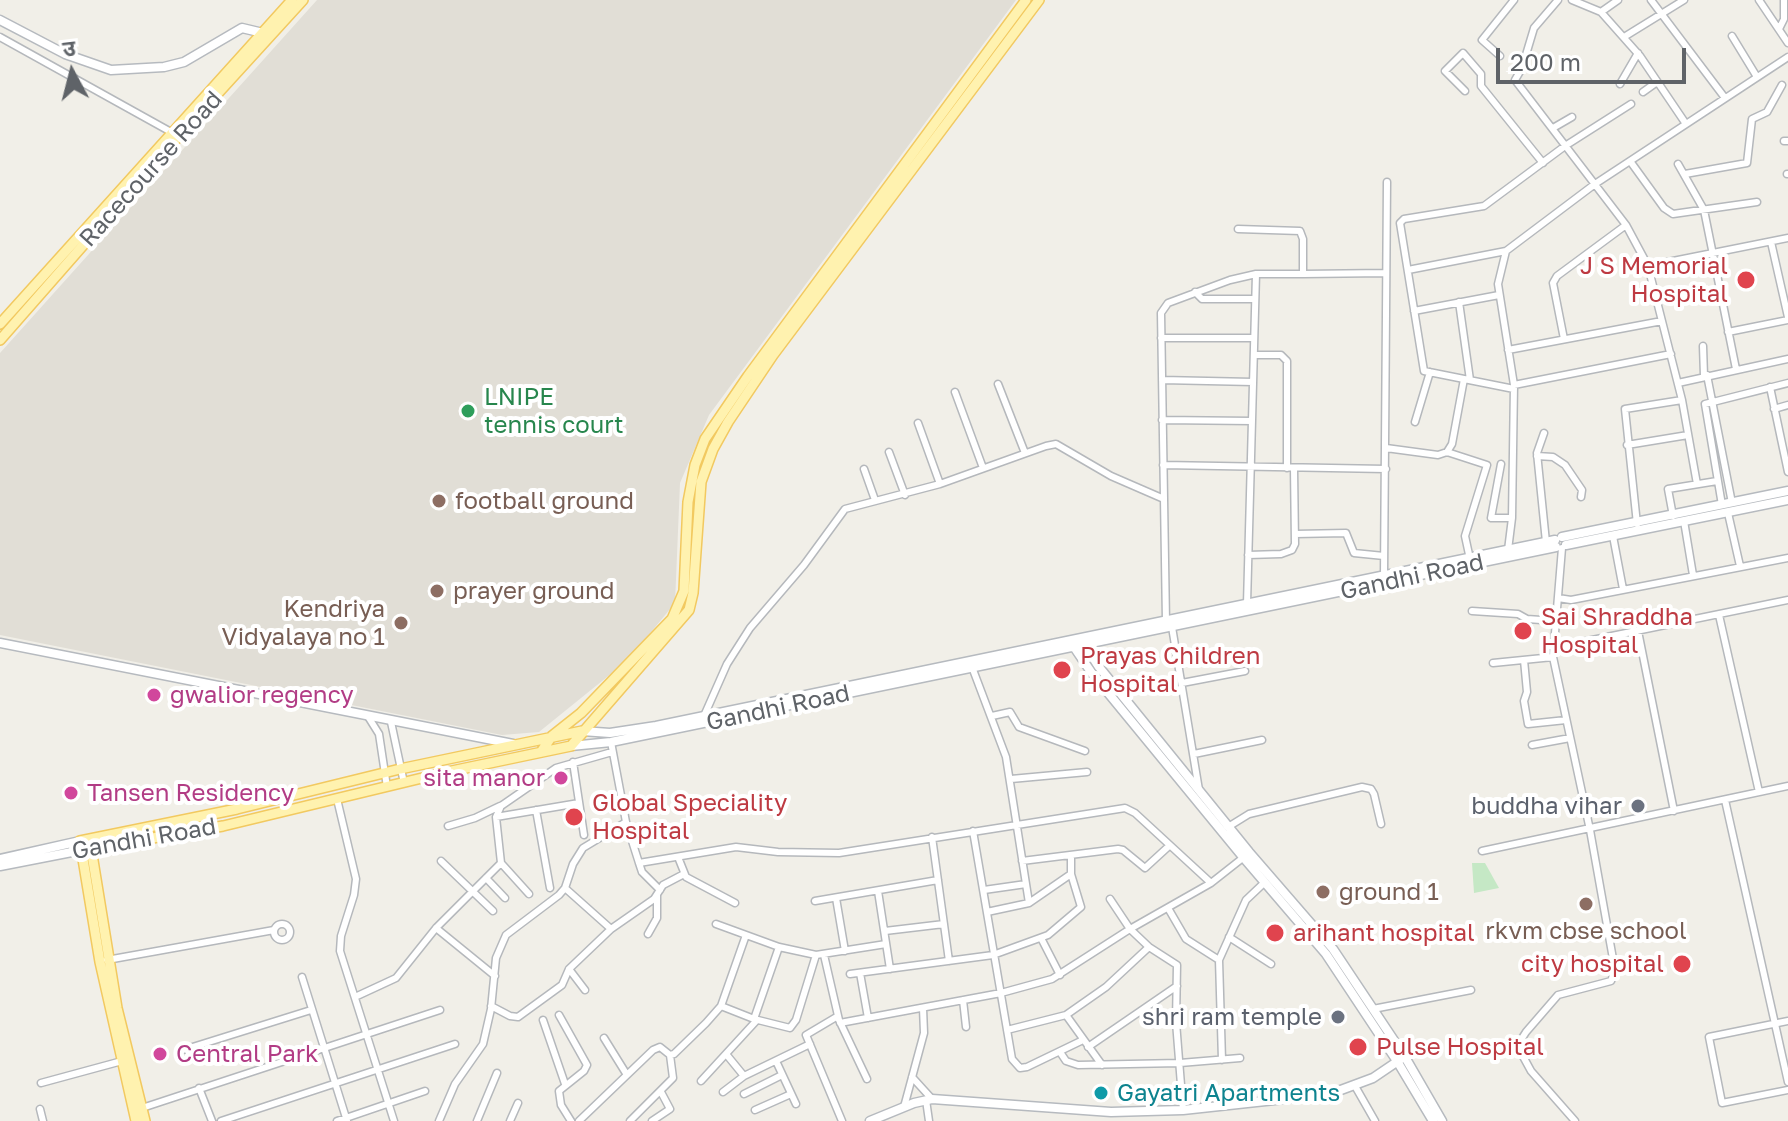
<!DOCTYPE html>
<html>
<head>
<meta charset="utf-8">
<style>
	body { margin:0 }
	#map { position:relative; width:1788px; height:1121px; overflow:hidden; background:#f1efe8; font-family:"Golos Text","Noto Sans Devanagari",sans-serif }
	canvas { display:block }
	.north { position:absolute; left:32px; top:32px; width:80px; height:80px; -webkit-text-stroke:6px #fff; paint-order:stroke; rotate:353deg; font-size:22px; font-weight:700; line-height:32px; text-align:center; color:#5f6368 }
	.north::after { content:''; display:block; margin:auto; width:28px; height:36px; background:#5f6368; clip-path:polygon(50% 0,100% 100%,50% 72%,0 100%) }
	.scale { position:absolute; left:1496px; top:48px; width:190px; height:36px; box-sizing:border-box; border:4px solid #5f6368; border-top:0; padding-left:10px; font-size:24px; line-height:28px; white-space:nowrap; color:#5f6368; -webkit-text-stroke:6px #fff; paint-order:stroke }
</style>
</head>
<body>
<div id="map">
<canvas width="1788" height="1121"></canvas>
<div class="north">उ</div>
<div class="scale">200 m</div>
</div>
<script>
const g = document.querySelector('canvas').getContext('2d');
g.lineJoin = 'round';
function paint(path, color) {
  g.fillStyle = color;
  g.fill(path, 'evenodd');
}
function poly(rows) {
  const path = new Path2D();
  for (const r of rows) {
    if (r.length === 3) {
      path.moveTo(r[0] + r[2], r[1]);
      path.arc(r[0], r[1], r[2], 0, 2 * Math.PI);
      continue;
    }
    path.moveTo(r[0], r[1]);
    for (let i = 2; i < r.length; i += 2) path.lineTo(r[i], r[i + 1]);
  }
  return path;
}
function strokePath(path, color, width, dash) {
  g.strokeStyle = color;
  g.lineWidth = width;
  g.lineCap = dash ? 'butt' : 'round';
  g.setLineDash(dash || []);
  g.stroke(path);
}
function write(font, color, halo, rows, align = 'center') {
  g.font = font + ' "Golos Text",sans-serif';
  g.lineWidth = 8;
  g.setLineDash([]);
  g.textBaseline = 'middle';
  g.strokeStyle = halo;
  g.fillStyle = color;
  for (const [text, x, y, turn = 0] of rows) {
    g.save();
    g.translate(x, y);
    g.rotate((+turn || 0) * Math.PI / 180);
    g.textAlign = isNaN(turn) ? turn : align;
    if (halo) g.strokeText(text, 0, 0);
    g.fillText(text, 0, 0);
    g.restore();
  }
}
paint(poly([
	[317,0,1016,0,709,415,680,483,675,603,628,660,539,732,502,735,0,635,0,353]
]), '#e1ded6');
paint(poly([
	[1472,863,1485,863,1499,888,1474,893]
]), '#c5e8c5');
const street = poly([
	[1558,0,1534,28,1522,68,1515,80,1626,225,1648,266,1682,400,1697,484],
	[1572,0,1601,12,1618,0],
	[1651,0,1725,98],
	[1759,0,1788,43],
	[1601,12,1640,56,1686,124],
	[1779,29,1784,19,1784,0],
	[1732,36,1757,77],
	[0,37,171,132],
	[1624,37,1684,0],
	[1500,56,1482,40,1514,0],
	[1620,84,1638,53],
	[1465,91,1445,71,1463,53,1481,74,1481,86,1543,163],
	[1643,92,1657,82],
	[1553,128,1572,117],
	[1784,141,1788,141],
	[1630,161,1664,208,1673,214,1757,202],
	[1678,164,1704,210,1736,369],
	[1685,174,1747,163,1752,119,1767,112,1782,85],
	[1787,174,1788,174],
	[1238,229,1300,231,1303,239,1303,274,1386,273],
	[1771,242,1788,317],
	[1506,251,1498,284,1514,385,1512,518,1508,550],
	[1648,266,1788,238],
	[1408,270,1506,251,1595,184,1788,57],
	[1195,292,1202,299,1255,299],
	[1459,302,1470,380],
	[1414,311,1499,295],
	[1728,332,1788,320],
	[1161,338,1254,338],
	[1564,339,1553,283,1557,276,1626,225],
	[1703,346,1704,376],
	[1508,350,1662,321],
	[1254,355,1281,355,1287,361,1287,468],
	[1707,375,1732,503],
	[1162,380,1253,382],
	[1678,383,1788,359],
	[998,384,1025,453],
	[1514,385,1671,354],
	[1770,387,1788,472],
	[1514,389,1424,371,1400,223,1404,219,1484,206,1565,146,1631,104],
	[955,392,983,468],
	[1774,409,1788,405],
	[1162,420,1252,421],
	[1415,422,1430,372],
	[918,423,940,484],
	[1544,433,1537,453,1546,542],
	[1627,445,1688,435],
	[1386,448,1438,455,1447,452,1452,444,1464,379],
	[889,452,905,495],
	[1447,452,1487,465,1465,536,1470,559],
	[1537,456,1553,457,1565,465,1582,490,1581,497],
	[1501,464,1491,518,1512,518],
	[1163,465,1386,469],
	[864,469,875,500],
	[1722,505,1705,404,1788,383],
	[1728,513,1740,566],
	[1673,516,1668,489,1717,481],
	[1684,521,1693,575],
	[1637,524,1625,409,1682,400],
	[1295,534,1346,533,1354,553,1384,556],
	[1613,536,1623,589],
	[1562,548,1553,657,1590,830,1615,970,1611,981,1558,995,1526,1032,1519,1043,1519,1049,1531,1071,1575,1121],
	[1248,555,1281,554,1292,550,1295,544,1294,468],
	[1384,576,1387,182],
	[1558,598,1571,600,1788,558],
	[1247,604,1256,274],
	[1472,611,1518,614,1527,619,1555,621],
	[1719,615,1759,792],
	[1166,622,1161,313,1168,303,1230,280,1256,274,1303,274],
	[1172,627,1199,790],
	[1638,631,1674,811],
	[1553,648,1788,600],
	[1524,660,1527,692,1524,701,1528,724,1566,720],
	[1493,663,1553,657],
	[972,667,1006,757,1029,903],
	[1182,683,1245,671],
	[704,716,727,664,750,628,804,565,845,509,940,484,1046,446,1056,444,1111,476,1164,499],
	[992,716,1010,712,1019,727,1085,751],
	[369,718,379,734,387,787],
	[391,722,404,783],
	[611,742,626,822,639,863,736,847,778,852,839,853,1125,808,1135,813,1211,883],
	[1532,745,1570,738],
	[1194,754,1262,740],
	[573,762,584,835],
	[1011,779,1087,772],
	[337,799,356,879,354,895,341,936,340,951,394,1121],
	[1725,800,1788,1082],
	[536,810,550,888],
	[496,817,579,803],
	[448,826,475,818,500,806],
	[1228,827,1249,814,1362,787,1371,789,1374,794,1381,824],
	[973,831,1012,1059,1020,1068,1027,1067,1083,1040],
	[932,837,949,961],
	[1482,851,1788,786],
	[678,857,686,877,735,903],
	[441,861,493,911],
	[1022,861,1118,849,1123,850,1145,868,1169,846],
	[501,863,529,894],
	[639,863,642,872,660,890],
	[486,878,505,898],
	[565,888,611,929],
	[984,890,1026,884],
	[878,891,890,969],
	[836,898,845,951],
	[1110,899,1130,929,1149,947,1177,965,1176,1022,1183,1110],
	[815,901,938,880],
	[1168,908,1186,939,1219,960],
	[987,912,1029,903,1071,874],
	[716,924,779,947,816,955,886,944],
	[282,932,8],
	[436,928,495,976],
	[885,931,944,924],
	[648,934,657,918,657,895],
	[1229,937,1271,964],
	[1041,938,1060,975],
	[824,955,839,1020,867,1079],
	[107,960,274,930],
	[569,969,585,990],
	[860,973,868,1018],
	[850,974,993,955,1048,935,1081,907,1071,874,1071,855],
	[302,977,347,1121],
	[355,997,396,978,436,928,501,863,496,817,501,806,556,768,612,752],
	[963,1000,966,1027],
	[491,1006,510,1016,518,1017,562,985,569,969,611,929,654,899,663,885,684,874],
	[721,1006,754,1019,790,1028,796,1020,816,955],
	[1373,1009,1471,990],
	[559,1015,587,1065,584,1071,559,1091,561,1105,571,1121],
	[1066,1015,1102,1065],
	[838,1016,806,1035,842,1121],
	[754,1019,779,947],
	[543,1020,565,1084],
	[1788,1021,1709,1037,1722,1103,1788,1090],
	[840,1023,1001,993,1052,979,1130,929,1211,883,1244,857],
	[1007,1030,1066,1015,1106,987,1149,947],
	[604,1038,627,1075],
	[1088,1047,1177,986],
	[183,1050,311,1010],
	[1060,1052,1066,1061,1078,1065,1180,1063,1240,1058],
	[726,1054,744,1076],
	[1222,1060,1219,960,1246,900,1265,882],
	[776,1061,796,1104],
	[912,1077,932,1099],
	[701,1081,757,1020],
	[41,1083,122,1061],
	[1355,1086,1375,1121],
	[199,1088,212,1121],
	[723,1092,744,1076,810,1044],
	[744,1094,782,1075],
	[926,1100,929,1121],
	[904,1107,924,1033,923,1008],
	[142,1108,440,1010],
	[40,1109,43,1121],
	[755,1110,791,1094],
	[221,1121,455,1044],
	[337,1121,425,1091],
	[439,1121,455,1084,483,1044,491,1009,496,958,506,935,559,895,565,888,573,864,583,848,626,822],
	[477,1121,497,1073],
	[510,1121,518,1103],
	[579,1121,653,1050,660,1047,670,1055,674,1054,706,1023,721,1006,746,935],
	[630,1121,673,1078,670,1055],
	[652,1121,670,1109,661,1092]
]);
const secondary = poly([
	[0,20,65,54,111,70,164,67,184,62,242,28,263,33],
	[1562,537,1788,491],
	[1566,545,1788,500],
	[1083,642,1099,667,1249,852,1333,949,1405,1057,1442,1121],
	[0,643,513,744],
	[1072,644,1091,672,1243,857,1326,954,1397,1061,1433,1121],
	[582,731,610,733,656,726,1555,540],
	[571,746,611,742,1556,547],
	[0,859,80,841],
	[0,866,82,850],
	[870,1121,914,1103,932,1099,1111,1112,1183,1110,1330,1094,1373,1078,1401,1059]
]);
const primary = poly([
	[0,324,292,0],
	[0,340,178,137,303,0],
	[541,752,552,736,581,713,672,619,684,591,688,502,695,465,705,439,748,376,1026,0],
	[90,842,117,1008,145,1121],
	[82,850,223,826,447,772,571,746,689,610,693,593,701,482,713,449,728,422,773,355,1039,0],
	[136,1121,100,962,80,841,237,809,400,769,582,731]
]);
strokePath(street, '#b5b8bc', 9);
strokePath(secondary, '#b6babf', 11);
strokePath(primary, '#f2c960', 12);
strokePath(street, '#fff', 6);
strokePath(secondary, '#fff', 8);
strokePath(primary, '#fff2af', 9);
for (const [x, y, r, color] of [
	[1746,280,10,"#e0444e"],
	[468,411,8,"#2e9e5b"],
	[439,501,8,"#8d6e63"],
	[437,591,8,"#8d6e63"],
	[401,623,8,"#8d6e63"],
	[1523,631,10,"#e0444e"],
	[1062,670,10,"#e0444e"],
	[154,695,8,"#d1479c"],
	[561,778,8,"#d1479c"],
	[71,793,8,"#d1479c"],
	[1638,806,8,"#6b7280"],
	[574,817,10,"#e0444e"],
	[1323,892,8,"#8d6e63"],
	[1586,904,8,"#8d6e63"],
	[1275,933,10,"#e0444e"],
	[1682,964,10,"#e0444e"],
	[1338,1017,8,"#6b7280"],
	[1358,1047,10,"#e0444e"],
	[160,1054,8,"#d1479c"],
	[1101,1093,8,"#0f9aa8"]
]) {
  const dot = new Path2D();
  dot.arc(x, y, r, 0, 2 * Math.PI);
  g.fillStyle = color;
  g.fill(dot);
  strokePath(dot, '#fff', 3);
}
write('24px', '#5f6368', '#fff', [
	["Racecourse Road",151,169,-48],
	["Gandhi Road",1412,577,-12],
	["Gandhi Road",778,708,-12],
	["Gandhi Road",144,839,-10]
]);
write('24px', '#be3a42', '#fff', [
	["J S Memorial",1728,266,"right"],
	["Hospital",1728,294,"right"],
	["Sai Shraddha",1541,617],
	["Hospital",1541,645],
	["Prayas Children",1080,656],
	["Hospital",1080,684],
	["Global Speciality",592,803],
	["Hospital",592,831],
	["arihant hospital",1293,933],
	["city hospital",1664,964,"right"],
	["Pulse Hospital",1376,1047]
], 'left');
write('24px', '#27864d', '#fff', [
	["LNIPE",484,397],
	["tennis court",484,425]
], 'left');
write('24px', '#785e54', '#fff', [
	["football ground",455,501],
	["prayer ground",453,591],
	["Kendriya",385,609,"right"],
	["Vidyalaya no 1",385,637,"right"],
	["ground 1",1339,892],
	["rkvm cbse school",1586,931,"center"]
], 'left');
write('24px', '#b23c85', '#fff', [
	["gwalior regency",170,695],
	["sita manor",545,778,"right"],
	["Tansen Residency",87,793],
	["Central Park",176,1054]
], 'left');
write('24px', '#5b616d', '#fff', [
	["buddha vihar",1622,806],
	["shri ram temple",1322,1017]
], 'right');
write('24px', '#0d838f', '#fff', [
	["Gayatri Apartments",1117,1093]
], 'left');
</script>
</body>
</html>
